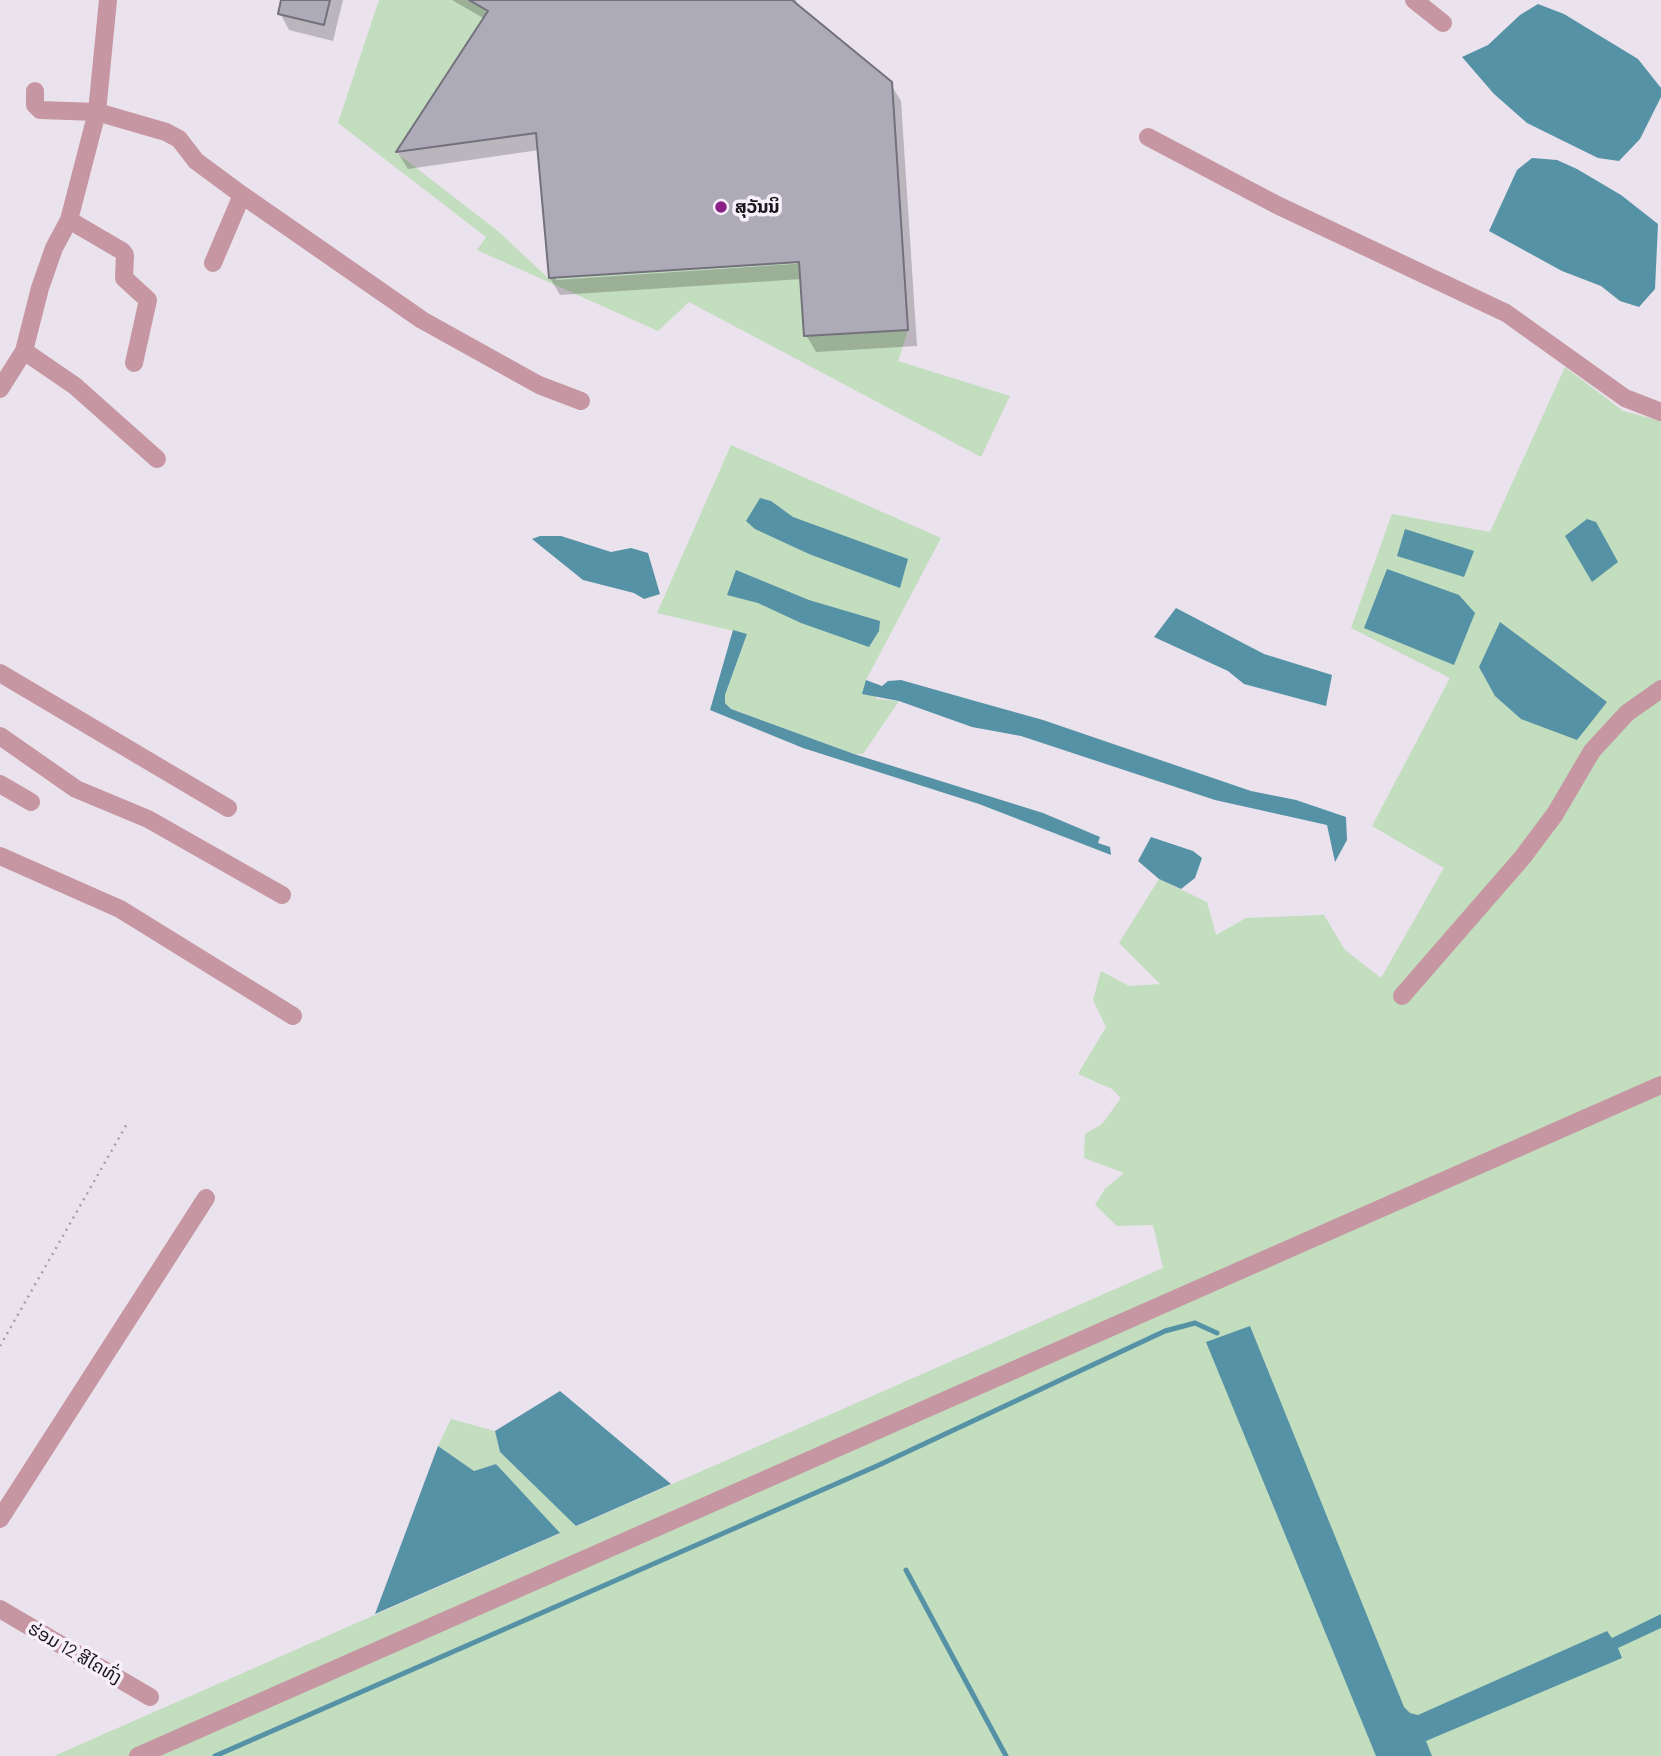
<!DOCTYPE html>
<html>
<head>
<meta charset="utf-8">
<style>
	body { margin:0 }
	canvas { display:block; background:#eae2ec }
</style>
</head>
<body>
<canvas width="1661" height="1756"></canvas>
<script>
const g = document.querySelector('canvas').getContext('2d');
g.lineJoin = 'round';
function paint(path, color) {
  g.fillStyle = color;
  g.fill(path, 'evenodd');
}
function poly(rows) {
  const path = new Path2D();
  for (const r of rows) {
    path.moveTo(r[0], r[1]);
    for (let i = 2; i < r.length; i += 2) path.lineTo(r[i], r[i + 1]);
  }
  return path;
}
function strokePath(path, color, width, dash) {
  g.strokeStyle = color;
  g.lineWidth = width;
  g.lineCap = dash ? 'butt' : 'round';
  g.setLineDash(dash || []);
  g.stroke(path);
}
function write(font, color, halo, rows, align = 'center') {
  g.font = font + ' Barlow,"Noto Sans Lao",sans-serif';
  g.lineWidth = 7;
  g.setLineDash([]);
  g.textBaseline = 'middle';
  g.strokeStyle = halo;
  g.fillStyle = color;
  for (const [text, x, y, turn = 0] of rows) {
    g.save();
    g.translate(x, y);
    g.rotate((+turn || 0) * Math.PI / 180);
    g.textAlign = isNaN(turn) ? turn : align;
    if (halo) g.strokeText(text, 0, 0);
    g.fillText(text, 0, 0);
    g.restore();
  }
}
paint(poly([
	[379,0,469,0,488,11,397,153,499,232,548,278,799,262,805,336,908,330,898,361,1010,396,981,457,689,302,658,331,477,250,486,237,338,123],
	[1565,367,1623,411,1661,421,1661,1756,54,1756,559,1534,496,1464,474,1471,438,1446,451,1419,495,1431,500,1452,577,1526,1163,1268,1153,1225,1117,1226,1095,1205,1105,1189,1124,1173,1084,1158,1085,1134,1102,1124,1121,1098,1112,1089,1078,1074,1106,1027,1093,1000,1101,971,1129,986,1160,984,1119,943,1159,879,1207,902,1216,935,1246,918,1324,915,1345,950,1381,978,1444,868,1372,826,1450,678,1351,628,1392,514,1490,532],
	[731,445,941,538,866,680,877,699,899,701,863,754,854,754,731,709,725,703,725,695,747,634,657,613]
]), '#c3ddbf');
paint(poly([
	[1538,4,1564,14,1638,59,1661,88,1661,97,1640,139,1619,161,1598,158,1527,123,1494,94,1462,57,1488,45,1520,15],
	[1532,158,1557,160,1577,169,1621,195,1658,224,1655,289,1639,307,1620,301,1601,286,1562,271,1489,231,1517,170],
	[760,498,771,501,793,517,908,559,900,588,809,554,755,529,746,521],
	[1587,519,1596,522,1618,562,1592,582,1565,536],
	[1405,529,1474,551,1464,577,1397,556],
	[540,536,561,536,611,552,631,548,648,553,660,594,644,599,634,593,583,580,532,539],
	[1387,569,1459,595,1475,613,1454,665,1364,628],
	[736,570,809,600,880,621,879,631,869,647,801,623,758,603,727,595],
	[1176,608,1264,654,1332,675,1326,706,1244,684,1228,671,1154,637],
	[1500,622,1607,702,1577,740,1521,719,1495,696,1479,667],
	[733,630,747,634,725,695,725,703,731,709,854,754,1043,813,1100,837,1098,843,1110,847,1111,855,979,804,803,748,710,710],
	[866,680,882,686,888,681,901,680,975,701,1043,720,1251,791,1296,800,1346,817,1347,840,1335,862,1327,825,1215,800,1021,736,972,727,899,701,862,694],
	[1151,837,1193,851,1202,858,1195,878,1181,889,1159,879,1138,861],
	[1250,1326,1404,1707,1410,1713,1418,1715,1607,1631,1612,1638,1661,1614,1661,1628,1618,1648,1622,1658,1426,1741,1432,1756,1376,1756,1206,1342],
	[560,1391,671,1484,576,1526,500,1452,495,1431],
	[438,1446,474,1471,496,1464,560,1533,375,1614]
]), '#5692a6');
paint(poly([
	[283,0,343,0,333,41,289,30,280,13],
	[452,0,796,0,798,7,890,83,901,101,917,346,816,352,806,335,802,279,560,295,550,278,539,150,408,169,398,153,485,19],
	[808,259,808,263,556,280,556,276]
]), '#0003');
strokePath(poly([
	[906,1570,1006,1756],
	[215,1756,879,1465,1165,1331,1195,1323,1217,1333]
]), '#5692a6', 5);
const building = poly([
	[281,0,330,0,324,25,278,14,281,0],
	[469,0,792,0,892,82,908,330,804,336,799,262,549,278,536,133,396,152,488,11,469,0]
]);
paint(building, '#adabb7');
strokePath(building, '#73717c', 2);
strokePath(poly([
	[0,1346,128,1122]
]), '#a6a0a8', 2.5, [2, 5]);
strokePath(poly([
	[1414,0,1443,23],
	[35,91,35,105,40,110,97,112,166,132,179,139,196,161,242,195,422,320,539,385,581,401],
	[1148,137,1277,205,1506,313,1625,398,1661,412],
	[69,220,122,251,125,255,124,278,148,300,134,363],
	[213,263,242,195],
	[24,351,75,386,157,459],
	[0,389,24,351,40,288,54,248,69,220,97,112,108,0],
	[0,673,228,808],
	[0,736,76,789,148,819,282,895],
	[0,784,31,802],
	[0,856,120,909,293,1016],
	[1402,996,1522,858,1555,814,1592,751,1627,713,1661,689],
	[0,1519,206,1198],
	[0,1609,150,1697],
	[138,1756,1661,1085]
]), '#c697a2', 18);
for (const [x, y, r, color] of [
	[721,207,7,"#8a1f85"]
]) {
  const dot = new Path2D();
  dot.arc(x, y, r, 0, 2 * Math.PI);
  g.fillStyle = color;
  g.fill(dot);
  strokePath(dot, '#f7effa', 2.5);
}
write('bold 18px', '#1b181c', '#f7effa', [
	["ສຸວັນນິ",735,207]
], 'left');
write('18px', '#1b181c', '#f7effa', [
	["ຮ່ອມ 12 ສີໄຄທົ່ງ",75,1653,30]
]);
</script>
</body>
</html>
